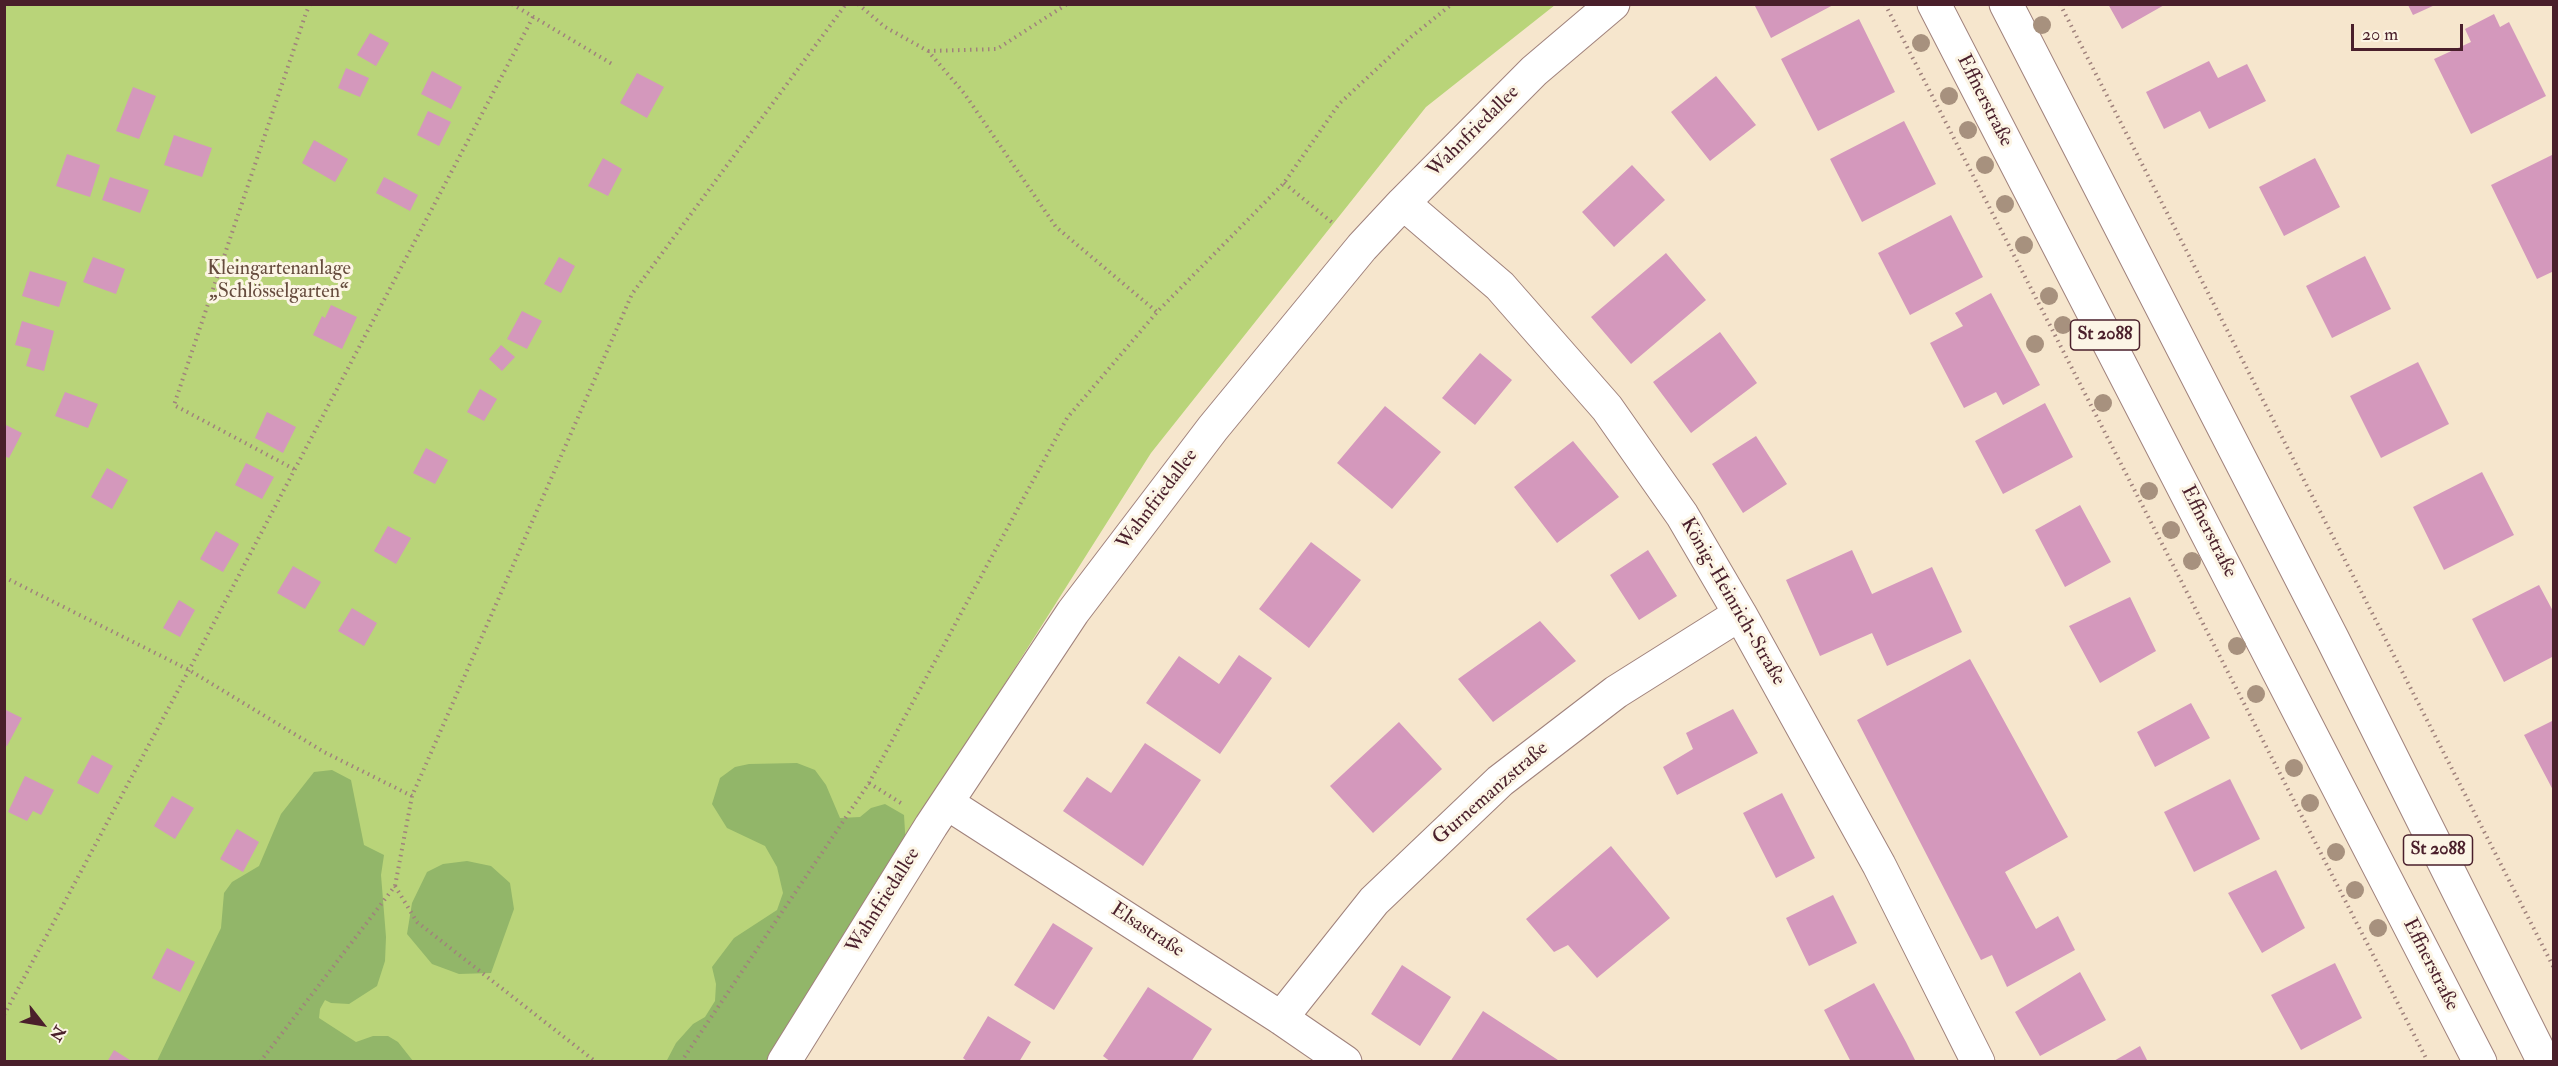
<!DOCTYPE html>
<html>
<head>
<meta charset="utf-8">
<style>
	body { margin:0 }
	#map { position:relative; width:2558px; height:1066px; overflow:hidden; background:#f6e6cd; font-family:"IM FELL Double Pica",serif }
	canvas { display:block }
	.frame { position:absolute; inset:0; border:6px solid #4a1f2b; pointer-events:none }
	.north { position:absolute; left:12px; top:994px; width:60px; height:60px; -webkit-text-stroke:4px #fcf5e5; paint-order:stroke; rotate:121deg; font-size:16px; font-weight:700; line-height:24px; text-align:center; color:#4a1f2b }
	.north::after { content:''; display:block; margin:auto; width:21px; height:27px; background:#4a1f2b; clip-path:polygon(50% 0,100% 100%,50% 72%,0 100%) }
	.scale { position:absolute; left:2351px; top:24px; width:112px; height:27px; box-sizing:border-box; border:3px solid #4a1f2b; border-top:0; padding-left:8px; font-size:18px; line-height:21px; white-space:nowrap; color:#4a1f2b; -webkit-text-stroke:4px #fcf5e5; paint-order:stroke }
</style>
</head>
<body>
<div id="map">
<canvas width="2558" height="1066"></canvas>
<div class="frame"></div>
<div class="north">N</div>
<div class="scale">20 m</div>
</div>
<script>
const g = document.querySelector('canvas').getContext('2d');
g.lineJoin = 'round';
function paint(path, color) {
  g.fillStyle = color;
  g.fill(path, 'evenodd');
}
function poly(rows) {
  const path = new Path2D();
  for (const r of rows) {
    path.moveTo(r[0], r[1]);
    for (let i = 2; i < r.length; i += 2) path.lineTo(r[i], r[i + 1]);
  }
  return path;
}
function strokePath(path, color, width, dash) {
  g.strokeStyle = color;
  g.lineWidth = width;
  g.lineCap = dash ? 'butt' : 'round';
  g.setLineDash(dash || []);
  g.stroke(path);
}
function write(font, color, halo, rows, align = 'center') {
  g.font = font + ' "IM FELL Double Pica",serif';
  g.lineWidth = 6;
  g.setLineDash([]);
  g.textBaseline = 'middle';
  g.strokeStyle = halo;
  g.fillStyle = color;
  for (const [text, x, y, turn = 0] of rows) {
    g.save();
    g.translate(x, y);
    g.rotate((+turn || 0) * Math.PI / 180);
    g.textAlign = isNaN(turn) ? turn : align;
    if (halo) g.strokeText(text, 0, 0);
    g.fillText(text, 0, 0);
    g.restore();
  }
}
paint(poly([
	[5,5,1555,5,1426,107,1151,453,766,1061,5,1062]
]), '#b9d479');
paint(poly([
	[797,763,815,770,826,785,840,818,860,817,871,808,885,804,904,815,906,848,773,1061,666,1062,676,1043,693,1024,705,1017,715,1001,716,984,712,967,734,938,777,910,783,893,777,867,765,846,727,828,712,804,720,778,735,767,749,764],
	[332,770,351,780,364,845,384,855,381,875,386,937,385,961,377,986,349,1004,331,1003,325,1000,320,1009,319,1018,356,1042,373,1036,388,1036,398,1042,413,1061,157,1061,221,928,224,893,232,882,259,866,281,814,314,772],
	[467,861,491,866,510,883,514,909,491,973,459,974,432,964,407,934,412,903,427,872,443,864]
]), '#92b669');
paint(poly([
	[1754,4,1835,4,1771,38],
	[2108,4,2166,4,2122,29],
	[2408,5,2435,5,2413,15],
	[2494,14,2500,27,2509,22,2546,96,2471,134,2434,59,2471,42,2465,29],
	[1859,19,1895,92,1818,131,1781,59],
	[370,33,389,43,376,66,357,55],
	[2209,61,2218,78,2247,64,2266,101,2209,129,2200,111,2164,129,2146,92],
	[346,68,369,78,360,97,338,88],
	[432,71,462,87,451,109,421,94],
	[637,73,664,87,647,118,620,103],
	[1716,76,1756,125,1710,161,1671,112],
	[133,87,156,96,139,139,116,131],
	[428,111,451,122,439,146,417,135],
	[1904,121,1936,184,1862,222,1830,159],
	[174,135,212,148,202,177,164,165],
	[314,140,348,159,335,182,302,163],
	[67,154,100,165,90,197,56,186],
	[2554,154,2554,271,2537,279,2491,185],
	[603,158,622,169,608,196,588,186],
	[2315,158,2340,207,2284,236,2259,187],
	[1632,165,1665,200,1614,247,1582,212],
	[110,177,149,190,140,213,102,200],
	[384,177,418,195,410,211,376,193],
	[1951,215,1983,277,1910,315,1878,253],
	[1666,253,1706,300,1631,364,1591,317],
	[2365,256,2391,309,2332,338,2306,286],
	[93,257,125,269,116,294,83,282],
	[559,257,575,266,561,293,544,284],
	[30,271,67,282,59,307,22,296],
	[1991,293,2040,385,2003,405,1996,392,1964,408,1930,343,1963,326,1955,313],
	[331,305,357,317,342,349,313,335,322,316,325,318],
	[522,311,542,321,527,349,507,339],
	[22,321,54,331,44,371,26,366,31,349,15,345],
	[1720,332,1757,383,1691,433,1653,382],
	[501,345,515,357,502,371,489,359],
	[1480,353,1512,380,1475,425,1442,398],
	[2418,362,2449,424,2381,458,2350,396],
	[480,389,497,399,484,421,467,412],
	[65,392,98,404,88,428,55,416],
	[2045,403,2073,457,2003,494,1975,441],
	[1385,406,1441,452,1392,509,1337,463],
	[267,412,296,427,283,453,255,438],
	[4,424,22,433,9,458,4,456],
	[1756,436,1787,484,1743,513,1712,464],
	[1573,441,1619,497,1557,543,1514,487],
	[426,448,448,460,435,484,413,473],
	[246,463,274,477,262,499,235,485],
	[107,468,128,480,112,509,91,497],
	[2482,472,2514,535,2444,570,2413,507],
	[2080,505,2111,562,2065,587,2035,530],
	[388,526,411,538,396,564,374,551],
	[216,531,239,544,223,572,200,559],
	[1311,542,1361,580,1309,648,1259,609],
	[1648,550,1677,596,1639,620,1610,575],
	[1852,550,1872,594,1932,567,1962,632,1887,666,1872,633,1820,656,1786,580],
	[293,566,321,582,305,609,277,593],
	[2539,585,2554,613,2554,656,2504,682,2472,619],
	[2130,597,2156,651,2100,683,2069,626],
	[179,600,195,610,180,637,163,628],
	[352,608,377,623,364,646,338,631],
	[1540,621,1576,661,1493,722,1458,679],
	[1239,655,1272,678,1220,754,1146,703,1179,656,1219,684],
	[1970,659,2068,837,2005,872,2036,929,2058,916,2075,950,2007,987,1992,955,1981,960,1857,720],
	[2191,703,2210,738,2155,767,2137,732],
	[4,709,22,718,7,746,4,745],
	[1733,709,1758,753,1677,795,1663,767,1693,749,1686,733],
	[2554,720,2554,792,2524,735],
	[1399,722,1442,769,1373,833,1330,786],
	[1145,743,1201,780,1143,866,1063,811,1087,777,1111,793],
	[92,755,113,766,98,794,77,783],
	[25,776,54,790,41,815,33,811,27,821,8,812],
	[2230,779,2260,839,2194,872,2164,812],
	[1782,793,1815,858,1776,878,1743,813],
	[172,796,194,808,175,839,154,826],
	[237,829,259,842,243,872,220,859],
	[1611,846,1670,918,1597,978,1568,945,1554,952,1526,919],
	[2276,870,2305,928,2262,953,2228,893],
	[1833,895,1857,943,1809,966,1786,918],
	[1053,923,1093,948,1054,1010,1014,985],
	[167,948,195,962,180,992,152,978],
	[2335,963,2362,1018,2301,1050,2271,995],
	[1402,965,1451,997,1420,1046,1371,1014],
	[2080,972,2106,1020,2040,1056,2015,1012],
	[1874,983,1906,1042,1916,1062,1851,1062,1824,1010],
	[1148,987,1212,1029,1191,1062,1111,1062,1103,1056],
	[1483,1011,1561,1062,1450,1062],
	[988,1016,1031,1042,1019,1062,968,1062,963,1058],
	[2140,1046,2148,1062,2112,1062],
	[114,1050,133,1062,107,1062]
]), '#d498bc');
const street = poly([
	[1403,203,1500,286,1607,408,1682,515,1740,614,1879,865,1978,1062],
	[947,803,1281,1018,1345,1062],
	[1281,1018,1374,901,1500,781,1616,692,1740,614],
	[784,1062,931,826,1073,612,1213,428,1362,247,1403,203,1534,71,1613,4]
]);
const primary = poly([
	[1934,4,2480,1062],
	[2006,4,2332,638,2544,1062]
]);
strokePath(street, '#a0827c', 35);
strokePath(primary, '#a0827c', 35);
strokePath(poly([
	[512,4,612,64],
	[858,4,885,27,928,51,964,93,1056,227,1157,312],
	[1885,4,2428,1062],
	[2060,4,2554,968],
	[928,51,997,49,1067,4],
	[1284,183,1334,224],
	[294,469,174,405,306,13,310,4],
	[4,577,189,670,324,752,412,796],
	[869,783,904,805],
	[395,886,417,922,596,1062],
	[4,1015,189,670,533,17],
	[260,1062,395,886,412,796,632,294,846,4],
	[681,1062,869,783,1067,418,1157,312,1284,183,1339,104,1411,37,1452,4]
]), '#a0827c', 4, [1.5, 4.5]);
strokePath(street, '#fff', 33);
strokePath(primary, '#fff', 33);
g.fillStyle = '#a7917e';
for (const [x, y] of [
	[2042,25],
	[1921,43],
	[1949,96],
	[1968,130],
	[1985,165],
	[2005,204],
	[2024,245],
	[2049,296],
	[2063,325],
	[2035,344],
	[2103,403],
	[2149,491],
	[2171,530],
	[2192,561],
	[2237,646],
	[2256,694],
	[2294,768],
	[2310,803],
	[2336,852],
	[2355,890],
	[2378,928]
]) {
  g.beginPath();
  g.arc(x, y, 9, 0, 2 * Math.PI);
  g.fill();
}
for (const [x, y, w] of [
	[2105,335,69],
	[2438,850,69]
]) {
  const box = new Path2D();
  box.roundRect(x - w / 2, y - 15, w, 30, 4.5);
  g.fillStyle = '#fcf5e5';
  g.fill(box);
  strokePath(box, '#4a1f2b', 1.5);
}
write('bold 18px', '#4a1f2b', null, [
	["St 2088",2105,335],
	["St 2088",2438,850]
]);
write('20px', '#4a1f2b', '#fcf5e5', [
	["Effnerstraße",1984,101,63],
	["Wahnfriedallee",1474,132,-45],
	["Wahnfriedallee",1158,500,-53],
	["Effnerstraße",2208,532,63],
	["König-Heinrich-Straße",1732,602,60],
	["Gurnemanzstraße",1491,794,-41],
	["Wahnfriedallee",884,901,-58],
	["Elsastraße",1147,931,33],
	["Effnerstraße",2430,965,63]
]);
write('20px', '#664c3e', '#fcf5e5', [
	["Kleingartenanlage",279,270],
	["„Schlösselgarten“",279,293]
]);
</script>
</body>
</html>
